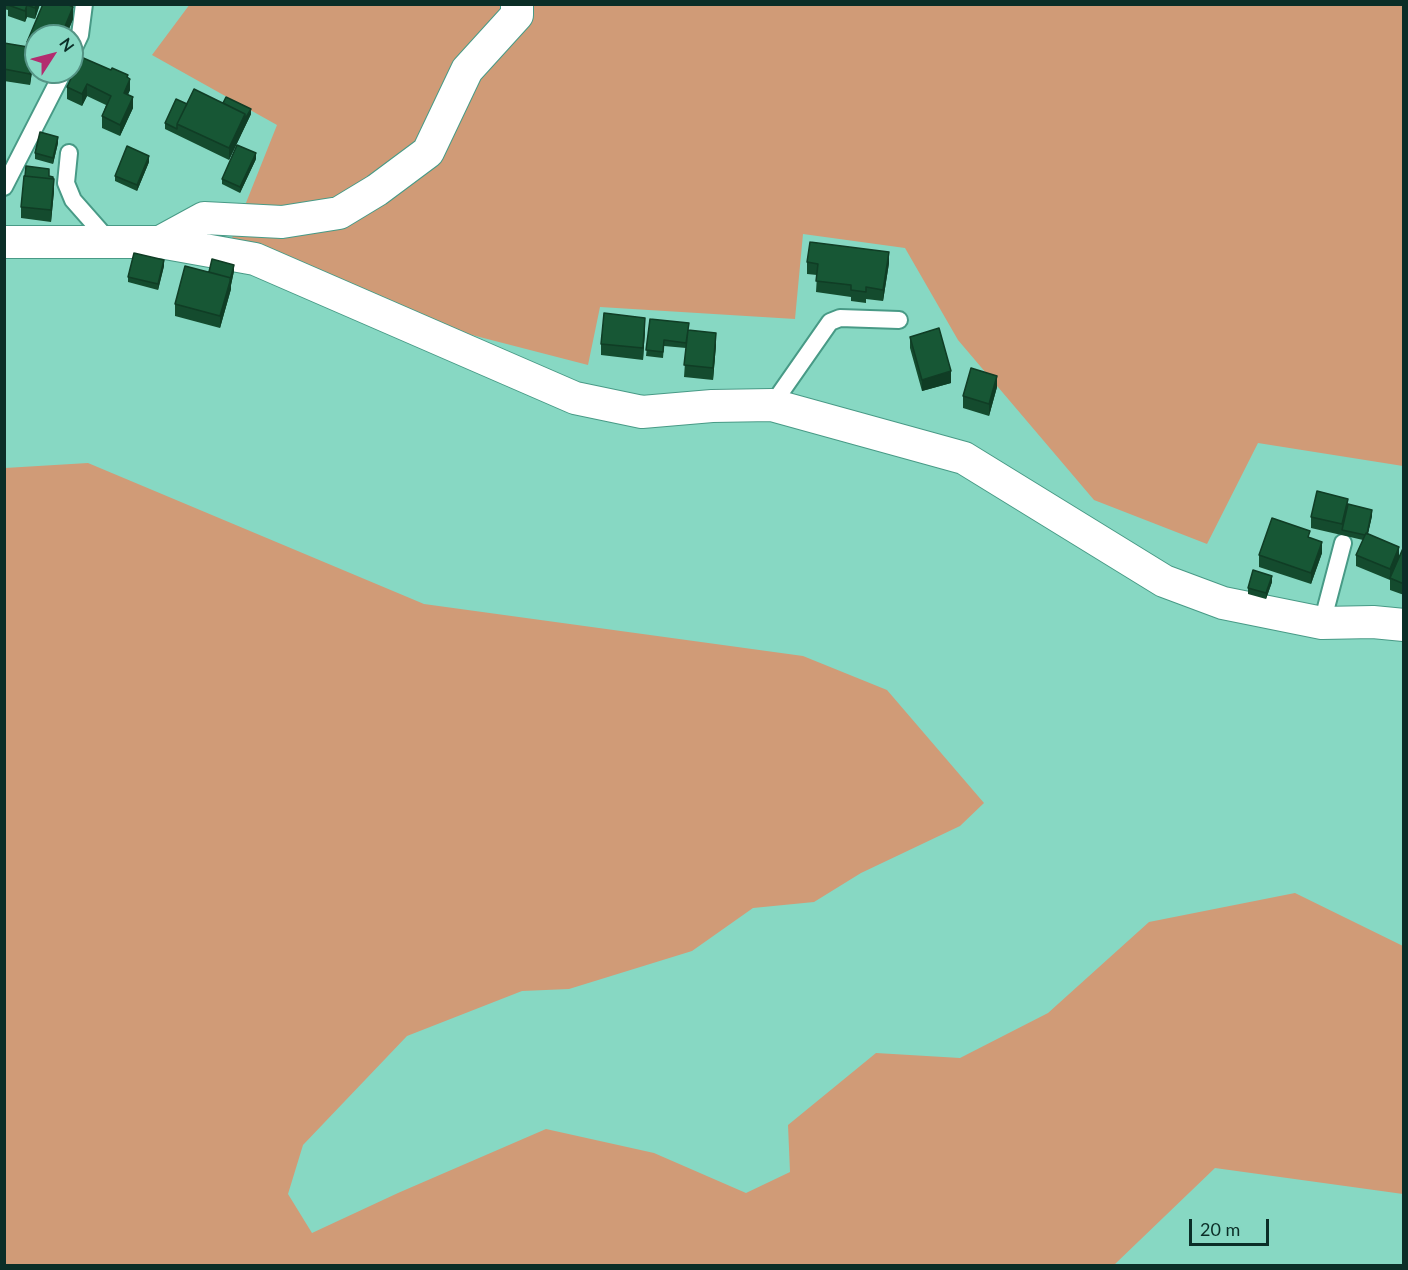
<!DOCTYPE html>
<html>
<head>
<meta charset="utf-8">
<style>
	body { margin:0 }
	#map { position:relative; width:1408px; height:1270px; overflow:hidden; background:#87d8c3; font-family:Lato,sans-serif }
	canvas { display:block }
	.frame { position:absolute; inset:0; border:6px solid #0b2e27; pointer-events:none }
	.north { position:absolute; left:24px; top:24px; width:60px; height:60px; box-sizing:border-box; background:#87d8c3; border:2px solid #559485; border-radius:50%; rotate:54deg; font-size:16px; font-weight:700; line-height:24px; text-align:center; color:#0b2e27 }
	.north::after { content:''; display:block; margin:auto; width:21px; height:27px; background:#b32c6f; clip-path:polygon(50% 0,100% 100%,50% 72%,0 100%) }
	.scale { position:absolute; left:1189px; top:1219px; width:80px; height:27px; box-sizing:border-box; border:3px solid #0b2e27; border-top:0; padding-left:8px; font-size:18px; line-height:21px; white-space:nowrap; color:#0b2e27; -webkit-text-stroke:4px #87d8c3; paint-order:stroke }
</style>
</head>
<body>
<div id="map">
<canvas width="1408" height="1270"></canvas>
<div class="frame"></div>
<div class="north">N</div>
<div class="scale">20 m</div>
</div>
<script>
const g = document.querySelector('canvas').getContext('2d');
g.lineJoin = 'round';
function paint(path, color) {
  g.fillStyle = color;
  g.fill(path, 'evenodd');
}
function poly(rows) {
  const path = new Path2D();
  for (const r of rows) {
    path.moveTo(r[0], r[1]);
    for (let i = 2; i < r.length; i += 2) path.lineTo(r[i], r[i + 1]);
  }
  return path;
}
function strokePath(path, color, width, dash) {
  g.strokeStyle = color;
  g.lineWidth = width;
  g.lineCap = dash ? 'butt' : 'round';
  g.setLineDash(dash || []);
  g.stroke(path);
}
paint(poly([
	[190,4,1403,5,1403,466,1258,443,1207,544,1094,500,958,340,905,248,803,234,795,319,600,307,588,365,468,334,279,254,230,243,277,125,152,55],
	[88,463,424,604,803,656,887,690,984,803,960,826,861,873,814,902,753,908,692,951,569,989,522,991,407,1036,303,1145,288,1194,312,1233,398,1193,546,1129,654,1153,746,1193,790,1172,788,1125,876,1053,960,1058,1048,1013,1149,922,1295,893,1403,946,1403,1194,1215,1168,1114,1265,5,1265,5,468]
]), '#d09b77');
const service = poly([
	[72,52,80,35,84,4],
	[69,153,66,183,73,200,110,242],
	[4,187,63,72],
	[772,405,830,322,840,318,899,320],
	[1322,623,1343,543]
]);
const minor = poly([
	[4,242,160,242,255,259,575,398,642,412,712,406,772,405,964,458,1164,581,1223,603,1322,623,1373,622,1404,625],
	[160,242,204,218,282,222,339,213,377,190,428,152,467,70,517,15,517,4]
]);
strokePath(service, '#489a86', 20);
strokePath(minor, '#489a86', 34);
strokePath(service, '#fff', 16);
strokePath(minor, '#fff', 32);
paint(poly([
	[4,4,40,4,35,19,27,17,25,22,8,16,8,10,4,9],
	[43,4,67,4,73,7,73,19,66,36,36,36,36,57,34,56,30,85,4,81,4,43,27,47,27,42],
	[128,78,130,90,128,94,133,108,120,136,102,128,102,116,106,105,87,96,82,106,67,99,67,87],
	[187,104,251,114,229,160,165,129,165,123],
	[58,143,53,164,35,159,35,153],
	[256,159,240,193,222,184,222,179],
	[149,162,137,191,115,181,115,176],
	[49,176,53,179,54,191,51,222,21,218,21,207],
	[807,262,889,263,883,301,866,299,866,303,851,301,851,297,816,292,817,275,807,274],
	[164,266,158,290,128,282,128,277],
	[234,271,231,285,231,289,220,328,175,316,175,304],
	[650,319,689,330,716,345,713,380,684,377,686,348,664,346,663,358,646,356],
	[645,329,643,360,601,355,601,344],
	[910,337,951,383,922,391,910,348],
	[997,387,989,416,963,408,963,396],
	[1348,504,1372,516,1368,534,1399,557,1404,546,1404,595,1390,590,1390,579,1390,580,1356,566,1356,555,1363,540,1311,528,1311,517],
	[1310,538,1322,553,1311,584,1259,567,1259,555],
	[1272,582,1266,599,1248,594,1248,588]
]), '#144b2e');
paint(poly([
	[36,4,40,4,35,19,35,8],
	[27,5,27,17,25,22,25,11],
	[73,7,73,19,66,36,61,36],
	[34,48,34,60,30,85,30,74],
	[128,75,128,82,130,79,130,90,124,104,124,93],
	[87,84,87,96,82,106,82,94],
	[133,97,133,108,120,136,120,125],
	[251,109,251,114,229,160,229,148,245,114],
	[58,137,58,143,53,164,53,158],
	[256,153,256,159,240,193,240,187],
	[149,156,149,162,137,191,137,185],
	[54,179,54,191,51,222,51,210],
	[889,252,889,263,883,301,883,290],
	[164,260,164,266,158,290,158,284],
	[234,265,234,271,231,285,231,289,220,328,220,316],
	[645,318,645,329,643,360,643,348],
	[716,333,716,345,713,380,713,368],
	[951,371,951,383,922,391,922,380],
	[997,376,997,387,989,416,989,404],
	[1372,510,1372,516,1366,541,1366,535],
	[1322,542,1322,553,1311,584,1311,573],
	[1399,547,1399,558,1390,580,1390,569],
	[1272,576,1272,582,1266,599,1266,593]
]), '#103d25');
const building = poly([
	[36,4,35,8,27,5,25,11,8,5,36,4],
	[43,4,67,4,73,7,61,36,36,36,36,45,27,42,43,4],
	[4,43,34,48,30,74,4,69,4,43],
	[81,57,111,70,112,68,128,75,127,77,130,79,124,93,133,97,120,125,102,116,111,96,87,84,82,94,67,87,81,57],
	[194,89,245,114,229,148,177,124,194,89],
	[226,97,251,109,245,119,245,114,223,103,226,97],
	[176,99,187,104,177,124,177,129,165,123,176,99],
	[40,132,58,137,53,158,35,153,40,132],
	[237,145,256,153,240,187,222,179,237,145],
	[127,146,149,156,137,185,115,176,127,146],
	[26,166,49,169,49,176,53,177,53,179,25,176,26,166],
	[24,176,54,179,51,210,21,207,24,176],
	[810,242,889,252,883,290,866,287,866,292,851,290,851,285,816,281,818,264,807,262,810,242],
	[134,253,164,260,158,284,128,277,134,253],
	[212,259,234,265,230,280,231,278,209,272,212,259],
	[185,266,231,278,220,316,175,304,185,266],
	[604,313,645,318,643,348,601,344,604,313],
	[650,319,689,323,686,343,664,340,663,352,646,350,650,319],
	[939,328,951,371,922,380,910,337,939,328],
	[688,330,716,333,713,368,684,365,688,330],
	[971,368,997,376,989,404,963,396,971,368],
	[1317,491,1348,499,1342,524,1311,517,1317,491],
	[1348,504,1372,510,1367,534,1366,533,1365,535,1342,530,1348,504],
	[1272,518,1310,531,1308,537,1322,542,1311,573,1259,555,1272,518],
	[1366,533,1399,547,1390,569,1356,555,1366,533],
	[1404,546,1404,584,1390,578,1404,546],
	[1253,570,1272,576,1266,593,1248,588,1253,570]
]);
paint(building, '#175735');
strokePath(building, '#103d25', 1.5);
</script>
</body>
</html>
